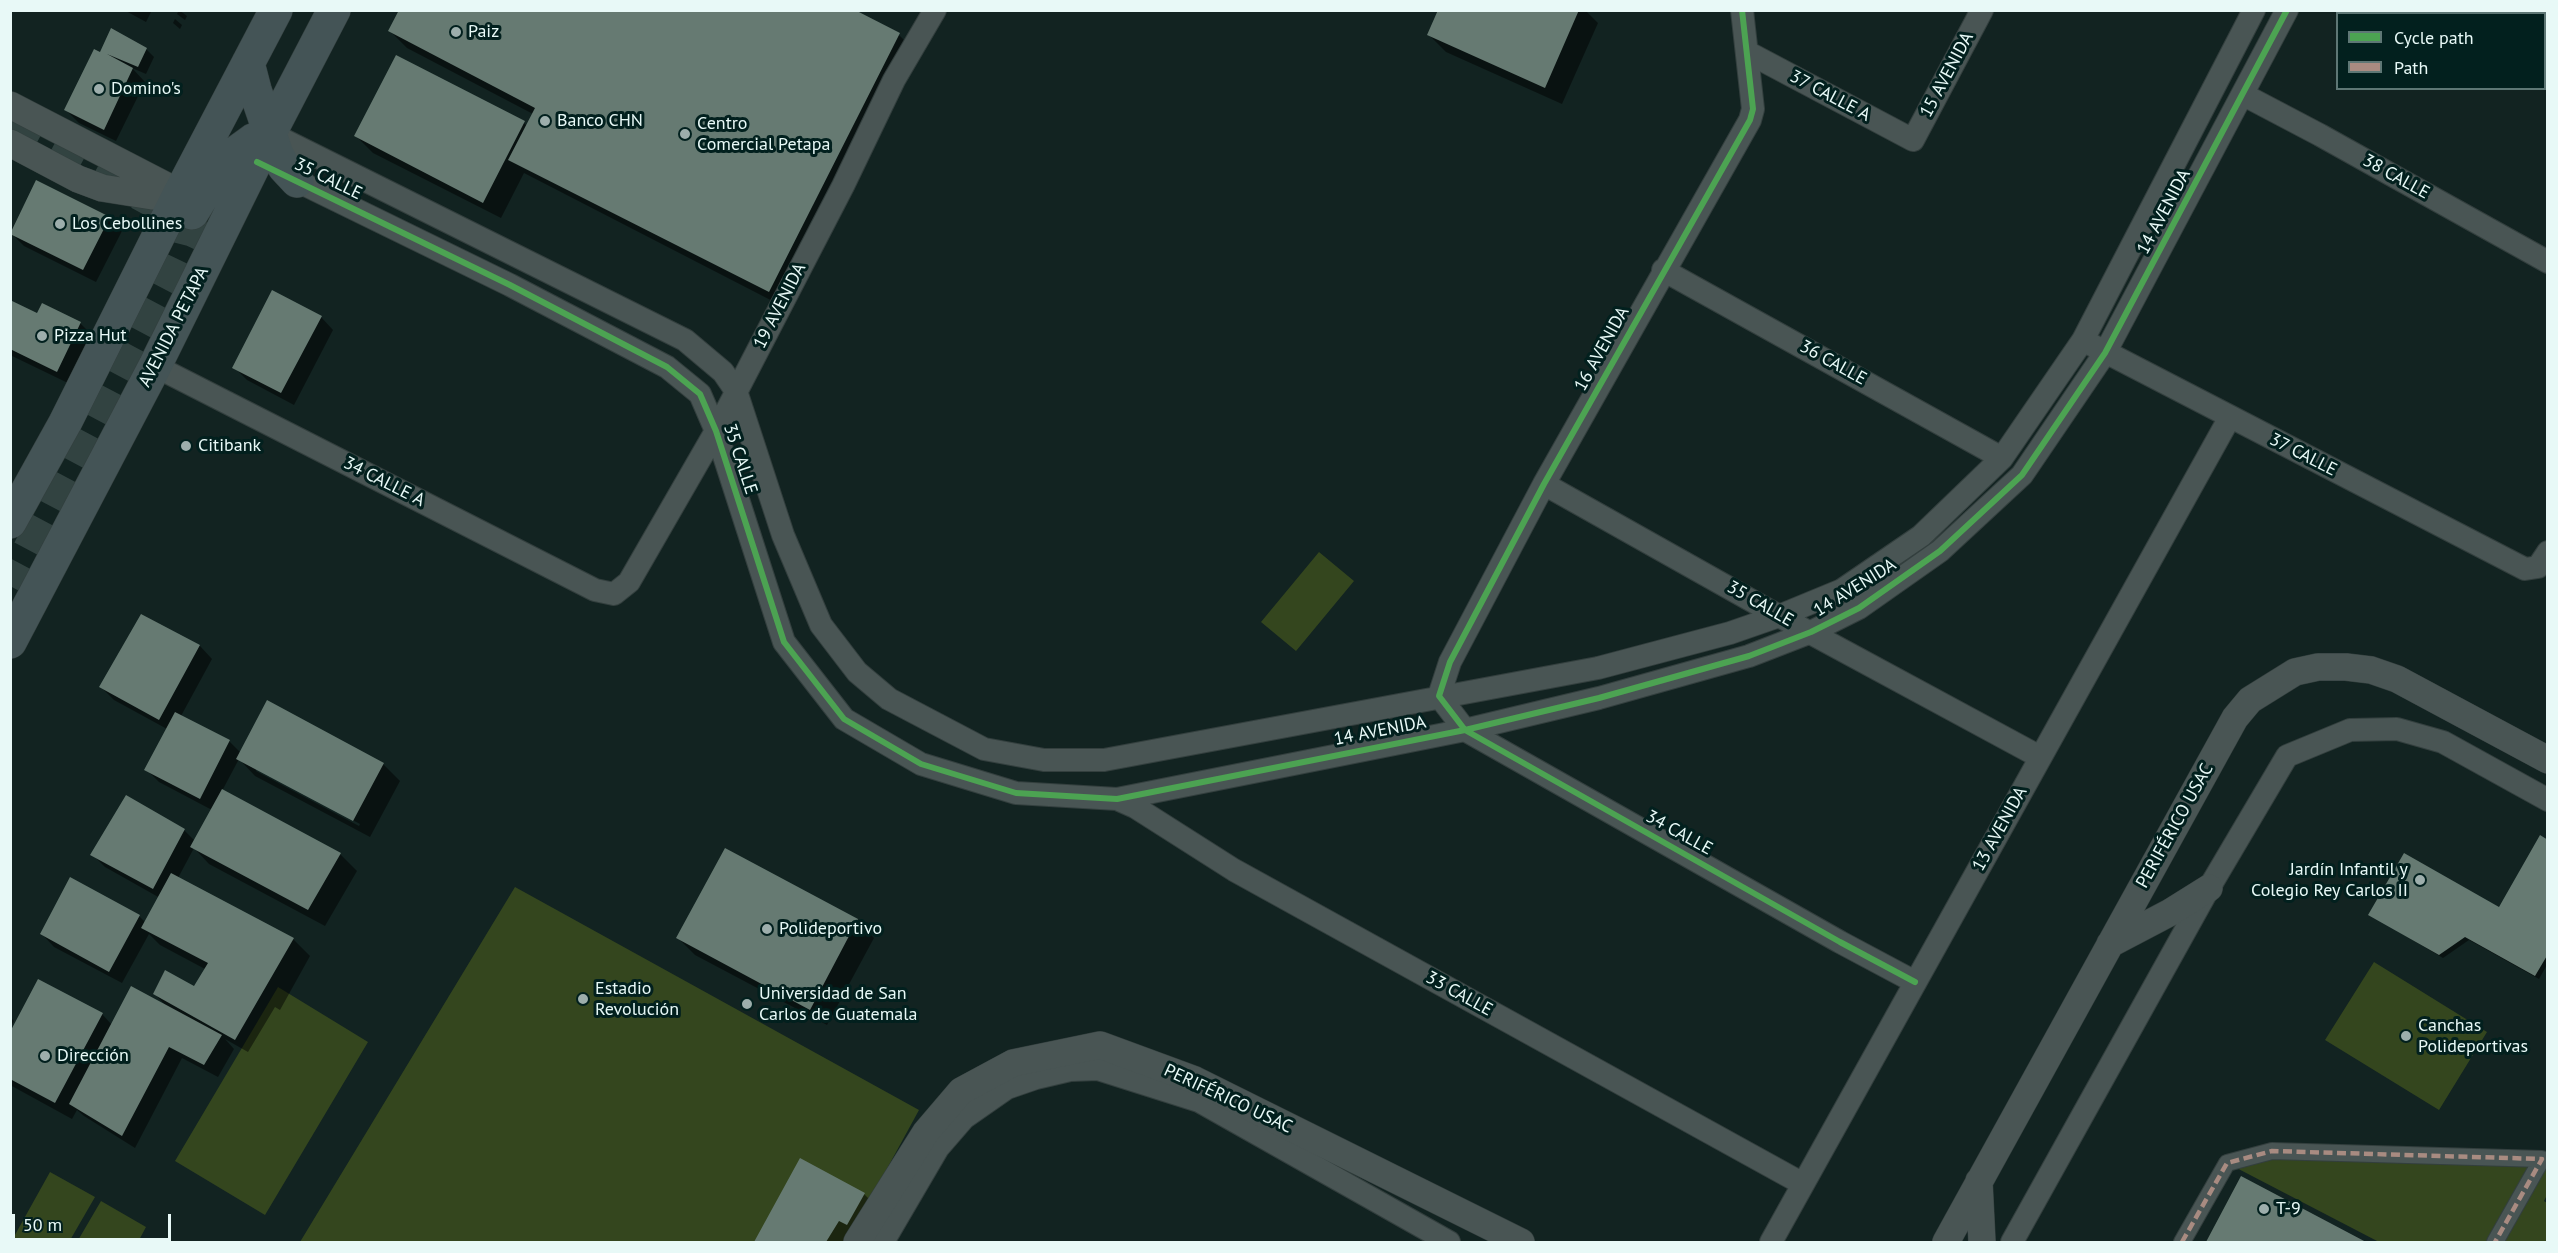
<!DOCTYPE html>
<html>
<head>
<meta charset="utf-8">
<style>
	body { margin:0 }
	#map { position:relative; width:2558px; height:1253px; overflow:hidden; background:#122321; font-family:"PT Sans",sans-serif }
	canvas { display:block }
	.frame { position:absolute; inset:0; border:12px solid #e8f9f7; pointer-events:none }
	.legend { position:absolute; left:2336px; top:12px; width:210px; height:78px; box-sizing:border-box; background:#02201e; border:2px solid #5e7775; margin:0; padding:8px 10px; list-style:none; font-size:18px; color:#e8f9f7 }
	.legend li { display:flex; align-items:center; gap:12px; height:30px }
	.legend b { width:30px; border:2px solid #5e7775 }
	.scale { position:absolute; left:12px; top:1214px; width:159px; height:27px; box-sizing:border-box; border:3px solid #e8f9f7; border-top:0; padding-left:8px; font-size:18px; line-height:21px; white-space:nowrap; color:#e8f9f7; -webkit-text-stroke:4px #02201e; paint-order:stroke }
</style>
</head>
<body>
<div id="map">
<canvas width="2558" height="1253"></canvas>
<div class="frame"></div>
<ul class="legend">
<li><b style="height:8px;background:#4ca352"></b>Cycle path</li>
<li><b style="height:8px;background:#a88b81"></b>Path</li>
</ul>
<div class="scale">50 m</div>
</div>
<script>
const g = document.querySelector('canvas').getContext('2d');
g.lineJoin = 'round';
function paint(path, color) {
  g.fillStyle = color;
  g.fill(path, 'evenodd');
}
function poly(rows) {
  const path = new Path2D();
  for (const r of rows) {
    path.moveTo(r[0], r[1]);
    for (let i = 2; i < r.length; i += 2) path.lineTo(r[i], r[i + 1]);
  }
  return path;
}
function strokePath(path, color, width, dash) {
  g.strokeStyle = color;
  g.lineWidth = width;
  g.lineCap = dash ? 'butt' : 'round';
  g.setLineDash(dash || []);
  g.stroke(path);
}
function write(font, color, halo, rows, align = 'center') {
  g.font = font + ' "PT Sans",sans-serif';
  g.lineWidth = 6;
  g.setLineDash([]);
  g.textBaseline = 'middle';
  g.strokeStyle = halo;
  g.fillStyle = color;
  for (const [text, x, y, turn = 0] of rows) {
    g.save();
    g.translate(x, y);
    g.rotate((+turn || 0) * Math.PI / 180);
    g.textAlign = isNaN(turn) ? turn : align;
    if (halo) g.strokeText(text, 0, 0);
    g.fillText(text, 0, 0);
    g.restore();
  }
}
paint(poly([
	[1319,552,1354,581,1296,651,1261,622],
	[515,887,919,1110,847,1242,300,1242],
	[2374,962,2487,1032,2439,1110,2325,1040],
	[278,987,368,1042,265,1215,175,1161],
	[2272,1151,2547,1158,2547,1195,2544,1201,2547,1203,2547,1242,2379,1242,2227,1163],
	[50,1172,95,1197,69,1242,11,1242],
	[101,1201,146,1227,138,1242,77,1242]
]), '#34461e');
paint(poly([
	[124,10,152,10,146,22],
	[179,10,187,16,185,20,177,14],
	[852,10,899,35,916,52,786,308,524,173,501,218,373,153,356,136,524,123,527,126,533,114,407,48,390,31],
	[1440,10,1585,10,1598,23,1562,104,1446,52,1429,35],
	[175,19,182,25,180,29,173,23],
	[146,49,154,57,146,74,132,68,145,82,116,141,79,123,66,110,101,54],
	[109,218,122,231,96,282,24,246,11,233],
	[10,302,38,315,80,323,93,336,70,384,10,355],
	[321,317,333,330,294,405,247,380,234,367],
	[141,616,200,646,212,659,181,716,229,741,241,753,383,764,400,781,370,837,255,776,239,759,222,791,340,854,357,871,325,926,209,864,194,848,178,878,293,939,310,956,280,1010,275,1007,248,1052,225,1039,234,1049,218,1077,182,1058,135,1148,84,1116,77,1110,72,1119,10,1085,10,1036,102,1014,112,1025,166,1006,155,994,194,988,205,969,160,945,149,934,122,983,54,947,42,934,139,916,146,923,160,898,105,867,92,854,184,830,195,841,212,810,159,782,146,769,167,729,114,700,101,687],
	[256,768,360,824,359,826,256,771],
	[2548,842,2548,963,2539,979,2469,940,2443,958,2370,915,2500,909],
	[726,850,857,921,874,938,827,1025,695,955,678,938],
	[10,1017,14,1021,10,1028],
	[801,1160,864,1194,881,1211,853,1242,755,1242],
	[2242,1178,2363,1242,2208,1242]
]), '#0007');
paint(poly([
	[399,10,855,10,900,33,769,292,508,160,535,108,388,31],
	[1438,10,1579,10,1545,88,1427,35],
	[111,28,147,48,138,67,107,54,133,68,104,130,64,110,94,49,100,52],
	[396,55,525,121,483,203,354,136],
	[36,180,110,217,83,270,10,234],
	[272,290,322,316,281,393,232,368],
	[10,300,37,313,42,303,81,322,57,372,10,349],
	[141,614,200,645,159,720,99,687],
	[267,700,384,763,353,821,236,759],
	[175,712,230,740,200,799,144,770],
	[222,789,341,853,308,910,190,847],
	[126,795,185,829,153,889,90,855],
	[2540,835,2548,840,2548,954,2535,976,2465,937,2439,955,2368,915,2404,853,2499,907],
	[725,848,858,919,810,1010,676,938],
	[171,873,294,938,235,1040,153,994,165,970,194,986,208,963,141,928],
	[70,877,140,915,109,972,40,934],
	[38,979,103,1013,55,1103,10,1079,10,1032],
	[131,986,222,1035,204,1065,169,1047,122,1136,69,1104],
	[800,1158,865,1193,847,1225,839,1221,826,1242,754,1242],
	[2241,1176,2366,1242,2206,1242]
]), '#667a72');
strokePath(poly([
	[10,123,179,215,192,230,188,246,169,286,10,586]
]), '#324341', 33, [33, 16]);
const pedestrian = poly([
	[2182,1242,2227,1163,2272,1151,2542,1159,2495,1242]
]);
const minor = poly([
	[1742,10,1753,109,1750,120,1544,484,1450,662,1439,696,1465,730,1840,942,1915,982],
	[1747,52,1913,140,1982,10],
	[2244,95,2320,135,2548,262],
	[270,133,685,340,723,372,736,391,783,535,821,625,857,672,889,699,984,749,1044,760,1104,760,1598,668,1730,633,1779,616,1842,590,1921,536,2002,458,2083,340,2254,10],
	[285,175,510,285,667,367,700,394,716,431,784,642,844,719,921,764,1016,793,1117,799,1465,730,1599,698,1749,656,1811,632,1859,608,1940,551,2022,475,2105,353,2287,10],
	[1663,270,2002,458],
	[2092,345,2525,569,2538,567,2548,552],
	[155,366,595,590,614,594,629,582,716,431,843,186,894,80,935,10],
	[1544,484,1779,616,2040,757],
	[1117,799,1135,807,1234,870,1803,1184],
	[883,1242,938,1148,964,1118,1007,1088,1036,1078,1070,1070,1098,1069,1199,1101,1449,1242],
	[1771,1242,2230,417],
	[2012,1242,2209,888,2287,756,2350,730,2397,729,2443,742,2548,800]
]);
const tertiary = poly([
	[10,105,180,193],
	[10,143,78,179,102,188,152,196,176,194],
	[2110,944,2169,913,2209,888],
	[1979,1181,1982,1242],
	[857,1242,926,1132,961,1091,1013,1063,1100,1045,1195,1080,1521,1242],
	[1946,1242,2235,718,2250,700,2295,672,2318,667,2346,667,2371,670,2397,679,2548,760]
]);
const primary = poly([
	[248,63,255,90,277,154,284,167,297,181],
	[192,213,224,161,253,140,270,133],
	[10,522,65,423,180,193,276,10],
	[10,642,155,366,270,133,334,10]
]);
strokePath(pedestrian, '#333f3e', 18);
strokePath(minor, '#333f3e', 24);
strokePath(tertiary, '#333f3e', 28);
strokePath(primary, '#333f3e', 34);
strokePath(pedestrian, '#495554', 16);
strokePath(minor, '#495554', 22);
strokePath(tertiary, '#495554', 27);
strokePath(primary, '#445456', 33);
strokePath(poly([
	[2182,1242,2227,1163,2272,1151,2542,1159,2495,1242]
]), '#a88b81', 4.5, [9, 4.5]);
strokePath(poly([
	[1742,10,1753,109,1750,120,1544,484,1450,662,1439,696,1465,730,1840,942,1915,982],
	[257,162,510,285,667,367,700,394,716,431,784,642,844,719,921,764,1016,793,1117,799,1465,730,1599,698,1749,656,1811,632,1859,608,1940,551,2022,475,2105,353,2287,10]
]), '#4ca352', 6);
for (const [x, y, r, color] of [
	[456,32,6,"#9daeac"],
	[99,89,6,"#9daeac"],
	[545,121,6,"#9daeac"],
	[685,134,6,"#9daeac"],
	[60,224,6,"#9daeac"],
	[42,336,6,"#9daeac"],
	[186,446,6,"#9daeac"],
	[2420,880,6,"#9daeac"],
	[767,929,6,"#9daeac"],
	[583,999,6,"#9daeac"],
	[747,1004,6,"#9daeac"],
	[2406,1036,6,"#9daeac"],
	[45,1056,6,"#9daeac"],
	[2264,1209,6,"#9daeac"]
]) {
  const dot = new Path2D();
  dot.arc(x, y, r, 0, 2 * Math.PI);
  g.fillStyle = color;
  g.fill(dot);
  strokePath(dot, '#02201e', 2);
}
write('18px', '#e8f9f7', '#02201e', [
	["Paiz",468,32],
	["Domino's",111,89],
	["Banco CHN",557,121],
	["Centro",697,124],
	["Comercial Petapa",697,145],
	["Los Cebollines",72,224],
	["Pizza Hut",54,336],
	["Citibank",198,446],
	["Jardín Infantil y",2408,870,"right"],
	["Colegio Rey Carlos II",2408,891,"right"],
	["Polideportivo",779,929],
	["Estadio",595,989],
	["Revolución",595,1010],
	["Universidad de San",759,994],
	["Carlos de Guatemala",759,1015],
	["Canchas",2418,1026],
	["Polideportivas",2418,1047],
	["Dirección",57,1056],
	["T-9",2276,1209]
], 'left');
write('18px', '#e8f9f7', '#02201e', [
	["15 AVENIDA",1947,75,-62],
	["37 CALLE A",1830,96,28],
	["38 CALLE",2396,177,29],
	["35 CALLE",328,179,26],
	["14 AVENIDA",2164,212,-62],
	["19 AVENIDA",780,306,-63],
	["AVENIDA PETAPA",174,327,-63],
	["16 AVENIDA",1602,349,-61],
	["36 CALLE",1833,363,29],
	["37 CALLE",2303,455,27],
	["35 CALLE",740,459,72],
	["34 CALLE A",384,482,27],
	["14 AVENIDA",1855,588,-32],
	["35 CALLE",1760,604,30],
	["14 AVENIDA",1380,731,-11],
	["PERIFÉRICO USAC",2175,826,-61],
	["13 AVENIDA",2000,829,-61],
	["34 CALLE",1679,833,29],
	["33 CALLE",1459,994,29],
	["PERIFÉRICO USAC",1228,1099,25]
]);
</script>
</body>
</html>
